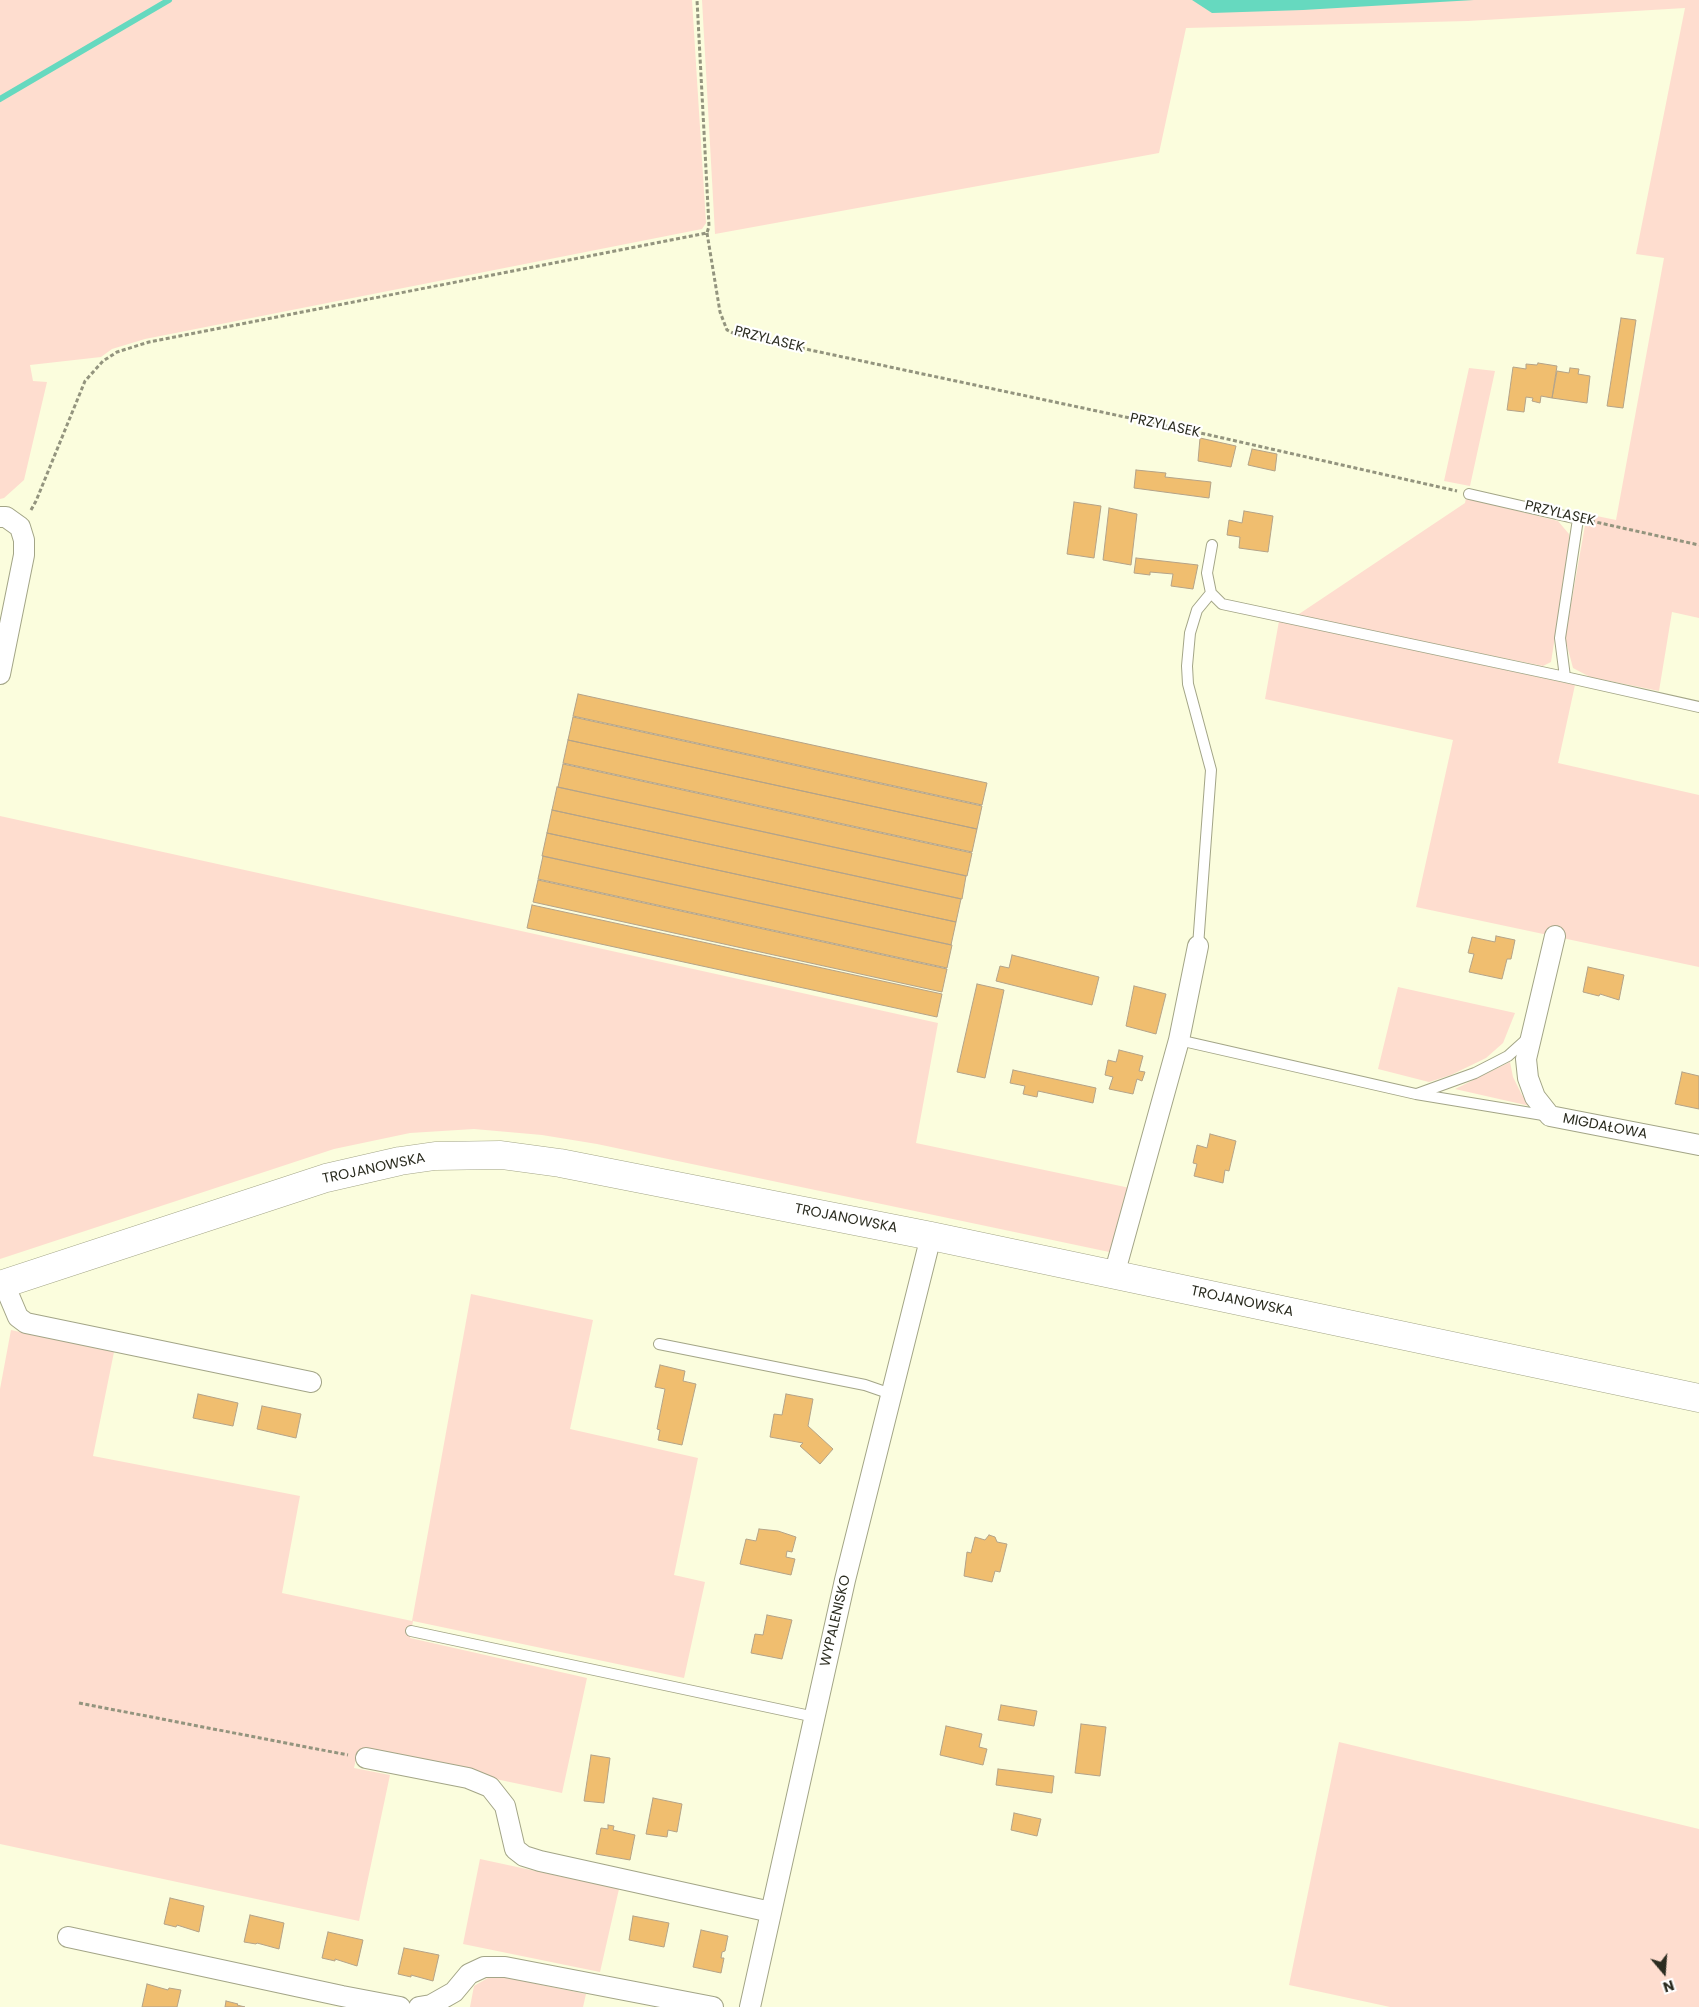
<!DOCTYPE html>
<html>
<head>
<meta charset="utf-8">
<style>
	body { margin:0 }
	#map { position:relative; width:1699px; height:2007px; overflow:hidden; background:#fbfddd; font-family:Poppins,sans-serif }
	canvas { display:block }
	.north { position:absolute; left:1639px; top:1947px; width:50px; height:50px; -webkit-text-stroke:4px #fff; paint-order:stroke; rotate:162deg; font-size:14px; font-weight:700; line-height:20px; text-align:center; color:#2b2c20 }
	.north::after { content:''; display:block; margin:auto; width:18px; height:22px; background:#2b2c20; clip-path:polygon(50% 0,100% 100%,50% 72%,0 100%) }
</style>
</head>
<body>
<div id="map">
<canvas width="1699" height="2007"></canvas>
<div class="north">N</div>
</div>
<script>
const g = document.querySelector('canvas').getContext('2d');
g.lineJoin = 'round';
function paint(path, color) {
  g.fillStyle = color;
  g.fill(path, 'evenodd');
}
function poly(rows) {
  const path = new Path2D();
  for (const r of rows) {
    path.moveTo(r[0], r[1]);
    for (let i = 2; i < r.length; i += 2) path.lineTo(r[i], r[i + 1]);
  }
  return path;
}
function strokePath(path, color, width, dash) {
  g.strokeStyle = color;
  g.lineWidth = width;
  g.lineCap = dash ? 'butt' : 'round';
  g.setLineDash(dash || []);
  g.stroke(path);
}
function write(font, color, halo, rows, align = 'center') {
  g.font = font + ' Poppins,sans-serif';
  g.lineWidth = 4.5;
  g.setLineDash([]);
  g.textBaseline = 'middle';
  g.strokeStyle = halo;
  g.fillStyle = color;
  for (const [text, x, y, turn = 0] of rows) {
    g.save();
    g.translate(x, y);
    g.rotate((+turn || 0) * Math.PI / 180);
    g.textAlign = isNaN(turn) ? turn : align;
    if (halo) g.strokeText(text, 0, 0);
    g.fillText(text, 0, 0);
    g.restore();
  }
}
paint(poly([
	[0,0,692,0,706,223,702,229,145,339,112,349,101,357,30,365,33,381,47,382,24,480,4,498,0,499],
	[702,0,1699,0,1699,618,1672,612,1659,691,1590,677,1573,668,1565,638,1587,514,1616,520,1664,258,1636,254,1685,8,1468,21,1186,28,1159,153,715,234],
	[1469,368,1495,371,1470,486,1444,481],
	[1466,498,1558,521,1569,534,1569,548,1551,662,1543,666,1296,616,1465,503],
	[1279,621,1575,685,1558,763,1699,795,1699,967,1416,907,1453,740,1265,699],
	[0,816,938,1023,916,1143,1130,1188,1114,1253,597,1144,542,1135,474,1129,410,1133,334,1149,0,1259],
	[1398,987,1515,1013,1503,1043,1486,1058,1451,1075,1429,1082,1378,1069],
	[1510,1062,1513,1077,1522,1095,1530,1106,1455,1089],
	[471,1294,593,1320,570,1429,698,1458,674,1575,705,1582,684,1678,413,1621,410,1638,587,1678,562,1793,358,1750,354,1768,390,1775,359,1921,0,1844,0,1389,11,1330,114,1352,93,1456,300,1496,282,1593,412,1621],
	[1339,1742,1699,1829,1699,2007,1390,2007,1289,1985],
	[480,1859,619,1889,600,1972,463,1944],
	[493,1975,586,1994,583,2007,470,2007,474,1986]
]), '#feddcf');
paint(poly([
	[1192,0,1474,0,1303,10,1212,13]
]), '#66d9bf');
strokePath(poly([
	[0,99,169,0]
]), '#66d9bf', 6);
const building = poly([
	[1621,318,1636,320,1623,408,1607,406,1621,318],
	[1538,363,1557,366,1552,398,1541,396,1540,403,1532,401,1533,398,1526,397,1524,412,1507,410,1513,367,1526,369,1526,364,1537,365,1538,363],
	[1570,368,1579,369,1578,374,1590,376,1587,403,1552,398,1557,371,1569,373,1570,368],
	[1200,438,1236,446,1231,467,1198,461,1200,438],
	[1252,449,1277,454,1275,471,1248,465,1252,449],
	[1136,470,1166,473,1165,477,1211,482,1209,498,1134,488,1136,470],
	[1074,502,1101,506,1094,558,1067,554,1074,502],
	[1109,508,1137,514,1131,565,1103,560,1109,508],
	[1244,511,1273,516,1268,552,1239,548,1240,537,1227,535,1229,520,1242,523,1244,511],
	[1136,558,1198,565,1193,589,1171,586,1173,574,1150,572,1150,575,1134,573,1136,558],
	[578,694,987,783,982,805,573,716,578,694],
	[573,717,982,806,977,829,568,740,573,717],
	[568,740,977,829,972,852,563,763,568,740],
	[563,764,972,853,967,876,558,787,563,764],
	[557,787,966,876,962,899,552,810,557,787],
	[552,810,961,899,956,922,547,833,552,810],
	[547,833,956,922,951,945,542,856,547,833],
	[543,856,952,945,947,968,538,879,543,856],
	[538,880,947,969,942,992,533,902,538,880],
	[532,905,942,994,937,1017,527,928,532,905],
	[1496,936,1515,940,1511,959,1507,959,1502,979,1469,972,1474,954,1468,953,1472,937,1495,942,1496,936],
	[1012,955,1099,977,1092,1005,996,981,1000,966,1009,968,1012,955],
	[1588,967,1624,975,1619,1000,1600,994,1599,996,1583,992,1588,967],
	[977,984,1004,990,985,1078,957,1072,977,984],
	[1134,986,1166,994,1156,1034,1126,1026,1134,986],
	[1119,1050,1143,1056,1139,1071,1145,1072,1142,1081,1137,1079,1133,1094,1109,1089,1113,1077,1105,1075,1108,1060,1116,1062,1119,1050],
	[1013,1070,1096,1088,1093,1103,1038,1091,1037,1097,1023,1094,1025,1086,1010,1083,1013,1070],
	[1682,1072,1699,1076,1699,1109,1675,1104,1682,1072],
	[1210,1134,1236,1141,1229,1171,1225,1170,1223,1183,1194,1176,1197,1164,1193,1163,1197,1145,1207,1148,1210,1134],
	[660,1365,685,1371,683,1381,696,1384,682,1445,658,1440,660,1430,657,1429,665,1389,655,1387,660,1365],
	[198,1394,238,1403,233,1426,193,1418,198,1394],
	[786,1394,813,1399,808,1426,833,1449,820,1464,800,1446,803,1443,770,1437,774,1414,782,1415,786,1394],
	[262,1406,301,1414,296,1438,257,1429,262,1406],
	[759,1529,778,1531,796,1537,792,1552,787,1551,786,1557,795,1559,791,1575,740,1564,746,1539,756,1541,759,1529],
	[989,1535,995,1537,997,1542,1007,1544,1000,1572,995,1571,992,1582,964,1576,967,1552,971,1553,975,1537,985,1540,989,1535],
	[767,1615,792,1620,782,1659,751,1653,755,1634,763,1635,767,1615],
	[1001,1705,1037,1711,1034,1726,998,1720,1001,1705],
	[1081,1724,1106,1727,1100,1776,1075,1773,1081,1724],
	[946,1726,982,1734,979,1747,987,1749,983,1765,940,1755,946,1726],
	[591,1755,610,1758,604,1803,584,1801,591,1755],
	[998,1769,1054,1776,1052,1793,996,1785,998,1769],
	[653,1798,682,1804,677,1832,668,1830,667,1837,646,1834,653,1798],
	[1014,1813,1041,1819,1037,1836,1011,1830,1014,1813],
	[608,1825,614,1826,613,1830,635,1835,630,1860,596,1854,601,1828,608,1829,608,1825],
	[170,1898,204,1906,199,1932,177,1925,176,1927,164,1924,170,1898],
	[250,1915,284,1923,279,1949,257,1943,256,1944,244,1942,250,1915],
	[633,1916,669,1923,664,1947,629,1940,633,1916],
	[701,1930,728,1936,725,1951,722,1952,721,1958,724,1958,721,1973,693,1967,701,1930],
	[328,1932,363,1940,357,1966,335,1959,335,1961,322,1958,328,1932],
	[404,1948,439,1955,433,1981,411,1975,411,1977,398,1974,404,1948],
	[147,1984,168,1990,169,1988,181,1990,177,2007,142,2007,147,1984],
	[226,2001,238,2004,237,2005,245,2007,225,2007,226,2001]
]);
paint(building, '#f0be6f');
strokePath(building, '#b4a388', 1);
const lane = poly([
	[1469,494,1578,519,1560,638,1565,677,1699,707],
	[1212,545,1207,573,1211,593,1222,604,1565,677],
	[1198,946,1211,770,1188,684,1187,666,1190,633,1197,610,1211,593],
	[1179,1040,1416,1094,1549,1116],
	[1417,1094,1475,1073,1508,1056,1528,1038],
	[659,1344,865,1385,891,1394],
	[411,1631,815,1717]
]);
const street = poly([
	[0,517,6,517,20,527,24,540,24,555,0,674],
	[1555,936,1526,1059,1528,1078,1535,1097,1550,1116,1699,1145],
	[1114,1275,1179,1040,1198,946],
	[4,1284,18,1317,26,1323,311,1382],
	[366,1758,468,1778,490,1787,505,1806,515,1849,524,1856,540,1861,771,1912],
	[68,1937,342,1996,400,2007],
	[419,2007,431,2005,454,1992,469,1974,484,1967,505,1967,713,2007],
	[750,2007,845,1580,931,1236]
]);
const secondary = poly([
	[0,1285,326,1178,400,1161,435,1156,501,1155,560,1163,931,1236,1699,1398]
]);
strokePath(lane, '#a3a587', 12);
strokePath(street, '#a3a587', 22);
strokePath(secondary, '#a3a587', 29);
strokePath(poly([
	[707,233,720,312,727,330,735,334,1205,434,1457,491],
	[31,510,36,501,85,381,103,361,117,352,149,342,707,233,709,226,697,0],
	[1591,521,1699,545],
	[79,1703,348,1755]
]), '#93947e', 3, [4, 2.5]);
strokePath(lane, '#fff', 10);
strokePath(street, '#fff', 20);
strokePath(secondary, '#fff', 28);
write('14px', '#2b2c20', '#fff', [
	["PRZYLASEK",769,340,14],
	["PRZYLASEK",1165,426,12],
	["PRZYLASEK",1560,514,13],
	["MIGDAŁOWA",1605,1127,11],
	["TROJANOWSKA",374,1169,-12],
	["TROJANOWSKA",846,1219,11],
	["TROJANOWSKA",1242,1302,12],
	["WYPALENISKO",836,1621,-77]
]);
</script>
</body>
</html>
